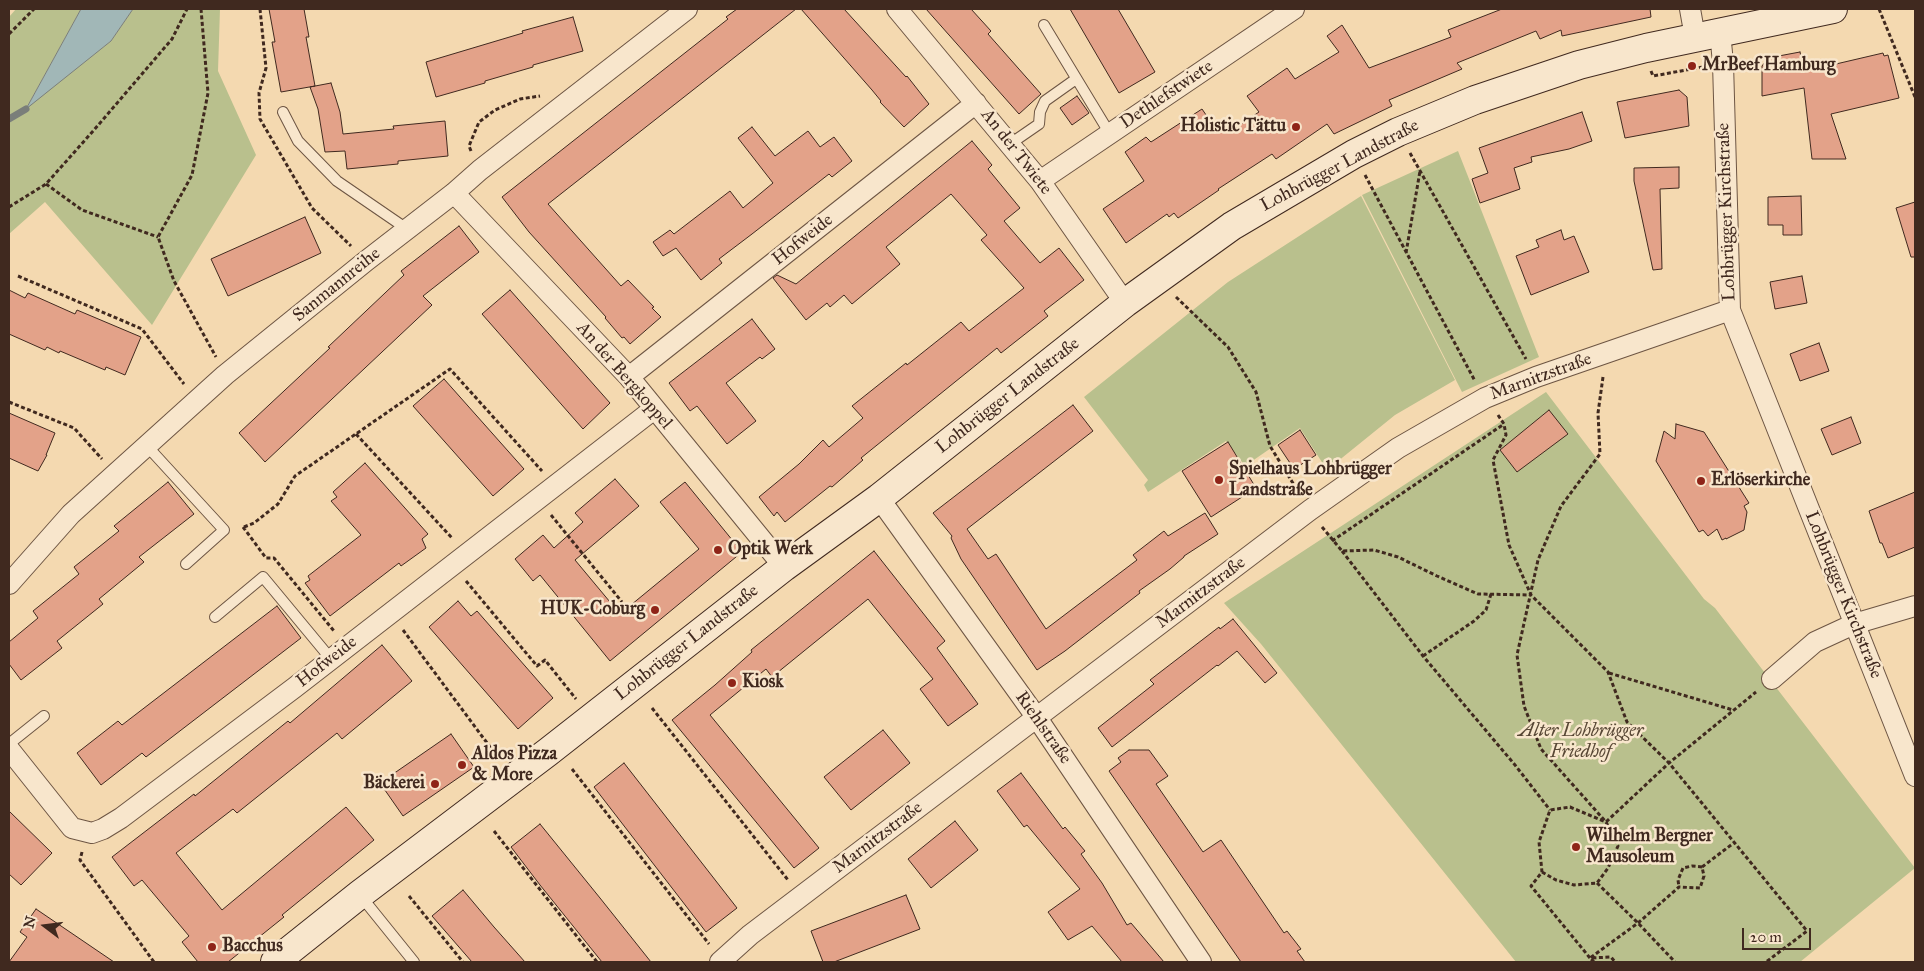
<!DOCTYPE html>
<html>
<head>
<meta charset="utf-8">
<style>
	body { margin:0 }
	#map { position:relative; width:1924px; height:971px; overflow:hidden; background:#f4d9b0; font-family:"IM FELL Great Primer",serif }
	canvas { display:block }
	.frame { position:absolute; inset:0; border:10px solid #40291f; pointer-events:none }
	.north { position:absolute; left:20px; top:901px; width:50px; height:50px; -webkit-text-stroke:4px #f8e6cc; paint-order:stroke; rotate:285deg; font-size:14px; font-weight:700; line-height:20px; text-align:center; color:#40291f }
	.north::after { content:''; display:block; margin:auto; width:18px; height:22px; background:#40291f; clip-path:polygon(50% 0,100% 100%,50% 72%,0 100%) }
	.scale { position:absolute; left:1742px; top:928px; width:69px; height:22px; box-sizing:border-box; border:2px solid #40291f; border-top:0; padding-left:6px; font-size:15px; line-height:18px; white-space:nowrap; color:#40291f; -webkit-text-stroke:4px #f8e6cc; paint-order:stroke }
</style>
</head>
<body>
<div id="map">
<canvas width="1924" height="971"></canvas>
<div class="frame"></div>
<div class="north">N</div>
<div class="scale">20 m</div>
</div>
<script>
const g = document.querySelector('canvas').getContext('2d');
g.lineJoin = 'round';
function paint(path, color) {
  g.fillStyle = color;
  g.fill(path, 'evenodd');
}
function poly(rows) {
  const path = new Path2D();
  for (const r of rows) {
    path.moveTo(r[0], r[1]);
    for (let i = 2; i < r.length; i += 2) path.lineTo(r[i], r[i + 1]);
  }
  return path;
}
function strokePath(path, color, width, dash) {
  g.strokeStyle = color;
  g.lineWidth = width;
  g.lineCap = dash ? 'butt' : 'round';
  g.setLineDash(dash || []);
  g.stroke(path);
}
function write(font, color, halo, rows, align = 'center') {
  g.font = font + ' "IM FELL Great Primer",serif';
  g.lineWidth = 5;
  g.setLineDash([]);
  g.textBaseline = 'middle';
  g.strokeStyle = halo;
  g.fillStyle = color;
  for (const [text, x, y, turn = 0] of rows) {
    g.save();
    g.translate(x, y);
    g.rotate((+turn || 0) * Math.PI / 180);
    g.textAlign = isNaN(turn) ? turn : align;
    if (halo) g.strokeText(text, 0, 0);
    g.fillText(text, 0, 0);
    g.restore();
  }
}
paint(poly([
	[16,9,81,9,27,107,111,41,133,9,220,9,218,71,256,155,152,325,45,202,9,234,9,17],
	[1458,151,1539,357,1462,392,1362,195],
	[1361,196,1455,380,1395,415,1327,470,1300,428,1245,466,1226,441,1148,492,1144,485,1148,480,1084,397,1228,282],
	[1546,392,1704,599,1715,608,1915,868,1800,962,1516,962,1261,644,1224,603]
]), '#b9c08d');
const water = poly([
	[81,9,133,9,111,41,26,109,81,9]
]);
paint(water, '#a1b7b7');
strokePath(water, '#7a7e7a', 1);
strokePath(poly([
	[9,119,26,109]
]), '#7a7e7a', 7);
const building = poly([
	[269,9,304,9,309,37,306,37,315,86,281,92,272,42,275,42,269,9],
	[737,9,796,9,548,204,621,286,628,280,654,307,652,308,661,317,630,344,624,337,622,338,605,318,606,317,529,232,502,197,728,19,726,17,737,9],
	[801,9,844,9,906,77,907,76,929,104,904,127,880,102,881,101,872,90,801,9],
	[926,9,971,9,991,31,988,34,1041,94,1019,114,926,9],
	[1070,9,1118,9,1155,72,1119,93,1070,9],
	[1502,9,1650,9,1651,17,1562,36,1561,30,1540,39,1536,31,1457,63,1462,69,1389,100,1392,106,1334,134,1327,124,1276,159,1272,154,1218,189,1219,190,1178,218,1174,213,1169,217,1167,214,1126,243,1103,209,1144,181,1125,152,1146,137,1151,142,1202,109,1217,131,1225,126,1229,132,1259,112,1247,96,1287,68,1295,79,1339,52,1327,36,1342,25,1369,68,1451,37,1448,30,1502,9],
	[573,17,583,51,533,65,533,67,485,81,485,83,436,97,426,62,523,33,522,31,573,17],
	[1800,52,1803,66,1805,66,1806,71,1883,53,1884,56,1888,55,1899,98,1831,114,1846,159,1812,159,1804,88,1762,96,1762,66,1768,58,1800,52],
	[331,83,340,112,343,134,394,129,393,126,445,121,448,156,398,161,398,164,347,169,345,151,325,152,318,109,310,87,331,83],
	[1679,90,1687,97,1689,126,1625,138,1617,102,1679,90],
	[1077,96,1089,113,1072,125,1060,108,1077,96],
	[1582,112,1592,141,1569,149,1531,157,1532,162,1514,168,1520,189,1480,203,1472,179,1488,173,1479,148,1582,112],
	[752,127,775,156,808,131,820,147,834,137,852,161,832,177,829,174,752,234,719,259,722,263,701,280,676,248,663,256,653,242,670,230,674,234,730,191,743,208,773,183,738,138,752,127],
	[972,141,992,165,988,169,1020,208,1004,221,1040,263,1059,248,1084,280,1044,311,1048,316,1001,353,997,348,861,458,863,460,832,487,830,486,785,522,777,512,774,516,759,497,799,464,823,440,829,447,863,418,852,406,906,363,907,365,961,322,969,331,1024,288,981,240,987,235,951,194,886,247,900,264,852,304,844,295,830,307,827,303,806,320,773,278,777,275,796,284,972,141],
	[1679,167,1679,188,1660,189,1662,269,1653,270,1634,181,1634,168,1679,167],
	[1801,196,1802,235,1783,235,1783,225,1768,225,1768,197,1801,196],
	[1915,202,1915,257,1911,257,1896,208,1915,202],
	[305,217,321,253,228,296,211,259,305,217],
	[459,226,479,252,423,296,432,305,265,462,239,433,330,348,328,347,404,275,401,271,459,226],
	[1561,230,1564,240,1574,236,1589,272,1531,295,1516,256,1539,247,1536,240,1561,230],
	[1802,276,1807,303,1775,309,1770,282,1802,276],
	[9,290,25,298,28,293,75,314,77,310,141,337,125,375,106,367,105,370,60,351,59,353,47,347,45,350,9,334,9,290],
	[510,290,610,403,583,429,482,314,510,290],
	[752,319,775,349,762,359,760,357,726,383,756,421,727,444,697,406,690,411,669,383,752,319],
	[1819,343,1829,371,1800,381,1790,354,1819,343],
	[444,379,524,469,493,496,413,406,444,379],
	[1073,405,1093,431,967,529,988,559,996,554,1046,629,1137,560,1133,555,1164,531,1168,536,1205,513,1218,534,1184,556,1184,557,1170,569,1139,591,1140,593,1065,651,1037,670,961,559,951,538,952,536,933,513,1073,405],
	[1549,410,1568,434,1517,472,1500,450,1549,410],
	[9,413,55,433,46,455,47,455,38,471,9,458,9,413],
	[1851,417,1861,443,1832,455,1821,429,1851,417],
	[1676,424,1704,432,1749,503,1744,506,1747,512,1744,530,1726,539,1726,538,1722,540,1717,529,1708,536,1703,530,1699,532,1656,461,1664,431,1675,439,1676,424],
	[1300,430,1316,455,1294,469,1278,445,1300,430],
	[1228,442,1256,488,1211,517,1182,471,1228,442],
	[365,463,428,534,422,539,426,548,401,566,399,563,330,616,305,583,310,580,308,576,361,535,331,501,337,497,333,492,365,463],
	[615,479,639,506,575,560,620,614,699,549,660,502,685,482,742,552,610,661,540,575,533,581,515,559,543,535,554,548,583,522,575,513,615,479],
	[168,482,194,514,139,557,144,562,99,599,103,604,57,641,62,648,21,680,9,664,9,642,38,618,33,611,79,574,74,567,119,531,114,526,168,482],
	[1915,492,1915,547,1888,558,1882,543,1880,543,1869,511,1915,492],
	[874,551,945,641,937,648,978,704,948,726,920,689,933,679,868,599,772,677,766,669,710,715,819,848,794,868,672,720,715,685,752,652,751,650,874,551],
	[458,601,471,616,477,611,553,698,518,729,429,627,458,601],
	[277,606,301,638,146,757,142,753,101,785,77,753,118,721,122,725,277,606],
	[1233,619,1277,673,1265,683,1237,651,1218,666,1217,665,1112,747,1098,728,1154,684,1150,680,1219,627,1220,629,1233,619],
	[382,645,412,681,342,739,337,733,237,813,233,809,176,853,222,910,346,807,374,840,282,915,284,917,228,962,198,962,182,942,189,936,142,880,134,886,112,857,194,794,195,796,288,721,290,723,382,645],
	[883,730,910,763,851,810,824,777,883,730],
	[451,734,474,767,403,816,380,783,451,734],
	[1129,750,1149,750,1168,776,1156,784,1203,852,1221,840,1284,933,1287,931,1301,949,1297,951,1305,962,1241,962,1109,771,1121,762,1118,758,1129,750],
	[624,763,737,908,706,932,594,787,624,763],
	[1021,773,1063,829,1065,827,1085,851,1081,854,1102,883,1127,925,1131,923,1164,962,1122,962,1092,926,1068,940,1048,912,1080,889,1027,825,1024,827,997,791,1021,773],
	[9,811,52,853,21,885,9,874,9,811],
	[955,821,978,850,931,888,908,859,955,821],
	[540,824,600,898,651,962,602,962,540,885,511,847,540,824],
	[463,890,494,927,525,962,472,962,432,916,463,890],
	[906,895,920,929,834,962,823,962,811,931,906,895],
	[36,909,114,962,9,962,27,937,20,932,36,909]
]);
paint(building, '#e3a289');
strokePath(building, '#40291f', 1);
const lane = poly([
	[1044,25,1110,134],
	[283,112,298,141,337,181,407,229],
	[1010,144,1039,124,1040,112,1045,101,1076,79],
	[147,446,224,530,186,564],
	[215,617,263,577,331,659],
	[9,744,44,716],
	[360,895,414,962]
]);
const street = poly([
	[897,9,1040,181,1125,303],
	[1690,9,1695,37],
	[1720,32,1723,63,1730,310,1915,776],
	[1040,181,1294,9],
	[454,193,629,377,784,567],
	[629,377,976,103],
	[879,498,1037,718,1201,962],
	[9,584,71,514,225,375,366,261,454,193,480,170,687,9],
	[1772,679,1815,642,1854,624,1915,606],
	[9,749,72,828,92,833,103,829,121,818,294,688,654,409],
	[720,962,750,935,1310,510,1398,448,1485,398,1536,377,1730,310]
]);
const secondary = poly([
	[275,962,359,895,548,752,784,567,879,498,1125,303,1232,226,1354,154,1398,132,1475,100,1579,65,1646,48,1833,9]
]);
strokePath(lane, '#6d5543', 12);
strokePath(street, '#6d5543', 22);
strokePath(secondary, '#40291f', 30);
strokePath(poly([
	[201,9,208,93,192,175,158,237,174,281,216,357],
	[260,9,266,68,259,93,260,119,312,208,351,246],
	[1879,9,1915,97],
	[9,34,34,9],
	[1651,71,1653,76,1703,67],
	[471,151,469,146,479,122,495,110,520,99,540,96],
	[1410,153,1526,359],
	[1365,175,1475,381],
	[46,184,82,210,158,237],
	[9,207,46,184,94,130,172,39,187,9],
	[1406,253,1420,171],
	[18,276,142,329,184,384],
	[1176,297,1228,347,1256,392,1270,446,1299,493],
	[1603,377,1598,413,1600,454,1561,506,1538,560,1517,655,1524,706,1541,749,1606,822,1669,763,1756,692],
	[9,402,74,428,102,459],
	[1498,415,1504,424,1506,435,1493,460,1509,545,1531,595,1608,672,1627,722,1669,763,1807,931,1766,962],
	[356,434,452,538],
	[551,515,622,602],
	[243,527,266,558,274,558,334,631],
	[244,527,254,523,278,504,295,476,450,369,542,471],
	[1322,527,1342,551,1374,550,1398,557,1437,576,1478,594,1531,595],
	[1332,541,1504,424],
	[1342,551,1423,656,1515,765,1550,810],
	[466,581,537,666,545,660,576,699],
	[403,630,499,759],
	[1423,656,1474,621,1486,610,1491,594],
	[1609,673,1733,710],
	[652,708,788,880],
	[572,769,709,944],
	[494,831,597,962],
	[82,852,80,860,154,962],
	[1702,867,1735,842],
	[1542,872,1556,880,1574,885,1597,883,1608,868,1618,846,1606,822,1570,807,1550,810,1539,842,1542,872,1531,886,1590,958,1611,957,1615,962],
	[1597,883,1638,923,1675,962],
	[409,896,463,962],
	[1594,962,1590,958,1638,923,1679,887,1700,888,1704,876,1702,867,1692,866,1683,868,1678,880,1679,887]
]), '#40291f', 3, [4, 2.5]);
strokePath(lane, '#f8e6cc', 10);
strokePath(street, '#f8e6cc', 20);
strokePath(secondary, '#f8e6cc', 28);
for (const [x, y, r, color] of [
	[1692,66,5,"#8f2418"],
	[1296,127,5,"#8f2418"],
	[1219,480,5,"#8f2418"],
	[1701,481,5,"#8f2418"],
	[718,550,5,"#8f2418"],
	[655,610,5,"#8f2418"],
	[732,683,5,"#8f2418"],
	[462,765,5,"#8f2418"],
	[435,784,5,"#8f2418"],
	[1576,847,5,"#8f2418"],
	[212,947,5,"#8f2418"]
]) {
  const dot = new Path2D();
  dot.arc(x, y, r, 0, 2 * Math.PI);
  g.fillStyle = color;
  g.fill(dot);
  strokePath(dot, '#f8e6cc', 2);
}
write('bold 18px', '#40291f', '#f8e6cc', [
	["MrBeef Hamburg",1702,66],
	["Holistic Tättu",1286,127,"right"],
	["Spielhaus Lohbrügger",1229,470],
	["Landstraße",1229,491],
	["Erlöserkirche",1711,481],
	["Optik Werk",728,550],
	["HUK-Coburg",645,610,"right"],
	["Kiosk",742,683],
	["Aldos Pizza",472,755],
	["& More",472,776],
	["Bäckerei",425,784,"right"],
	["Wilhelm Bergner",1586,837],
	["Mausoleum",1586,858],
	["Bacchus",222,947]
], 'left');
write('18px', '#40291f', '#f8e6cc', [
	["Dethlefstwiete",1167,95,-34],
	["An der Twiete",1016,152,52],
	["Lohbrügger Landstraße",1340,166,-28],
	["Lohbrügger Kirchstraße",1727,212,-92],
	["Hofweide",803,240,-38],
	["Sanmannreihe",337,285,-39],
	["An der Bergkoppel",624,376,49],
	["Marnitzstraße",1541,377,-20],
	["Lohbrügger Landstraße",1008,396,-38],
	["Marnitzstraße",1201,593,-37],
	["Lohbrügger Kirchstraße",1843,595,68],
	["Lohbrügger Landstraße",687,643,-38],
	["Hofweide",327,662,-38],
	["Riehlstraße",1043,728,55],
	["Marnitzstraße",878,838,-37]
]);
write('italic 18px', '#584735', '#f8e6cc', [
	["Alter Lohbrügger",1581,732],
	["Friedhof",1581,753]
]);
</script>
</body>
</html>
